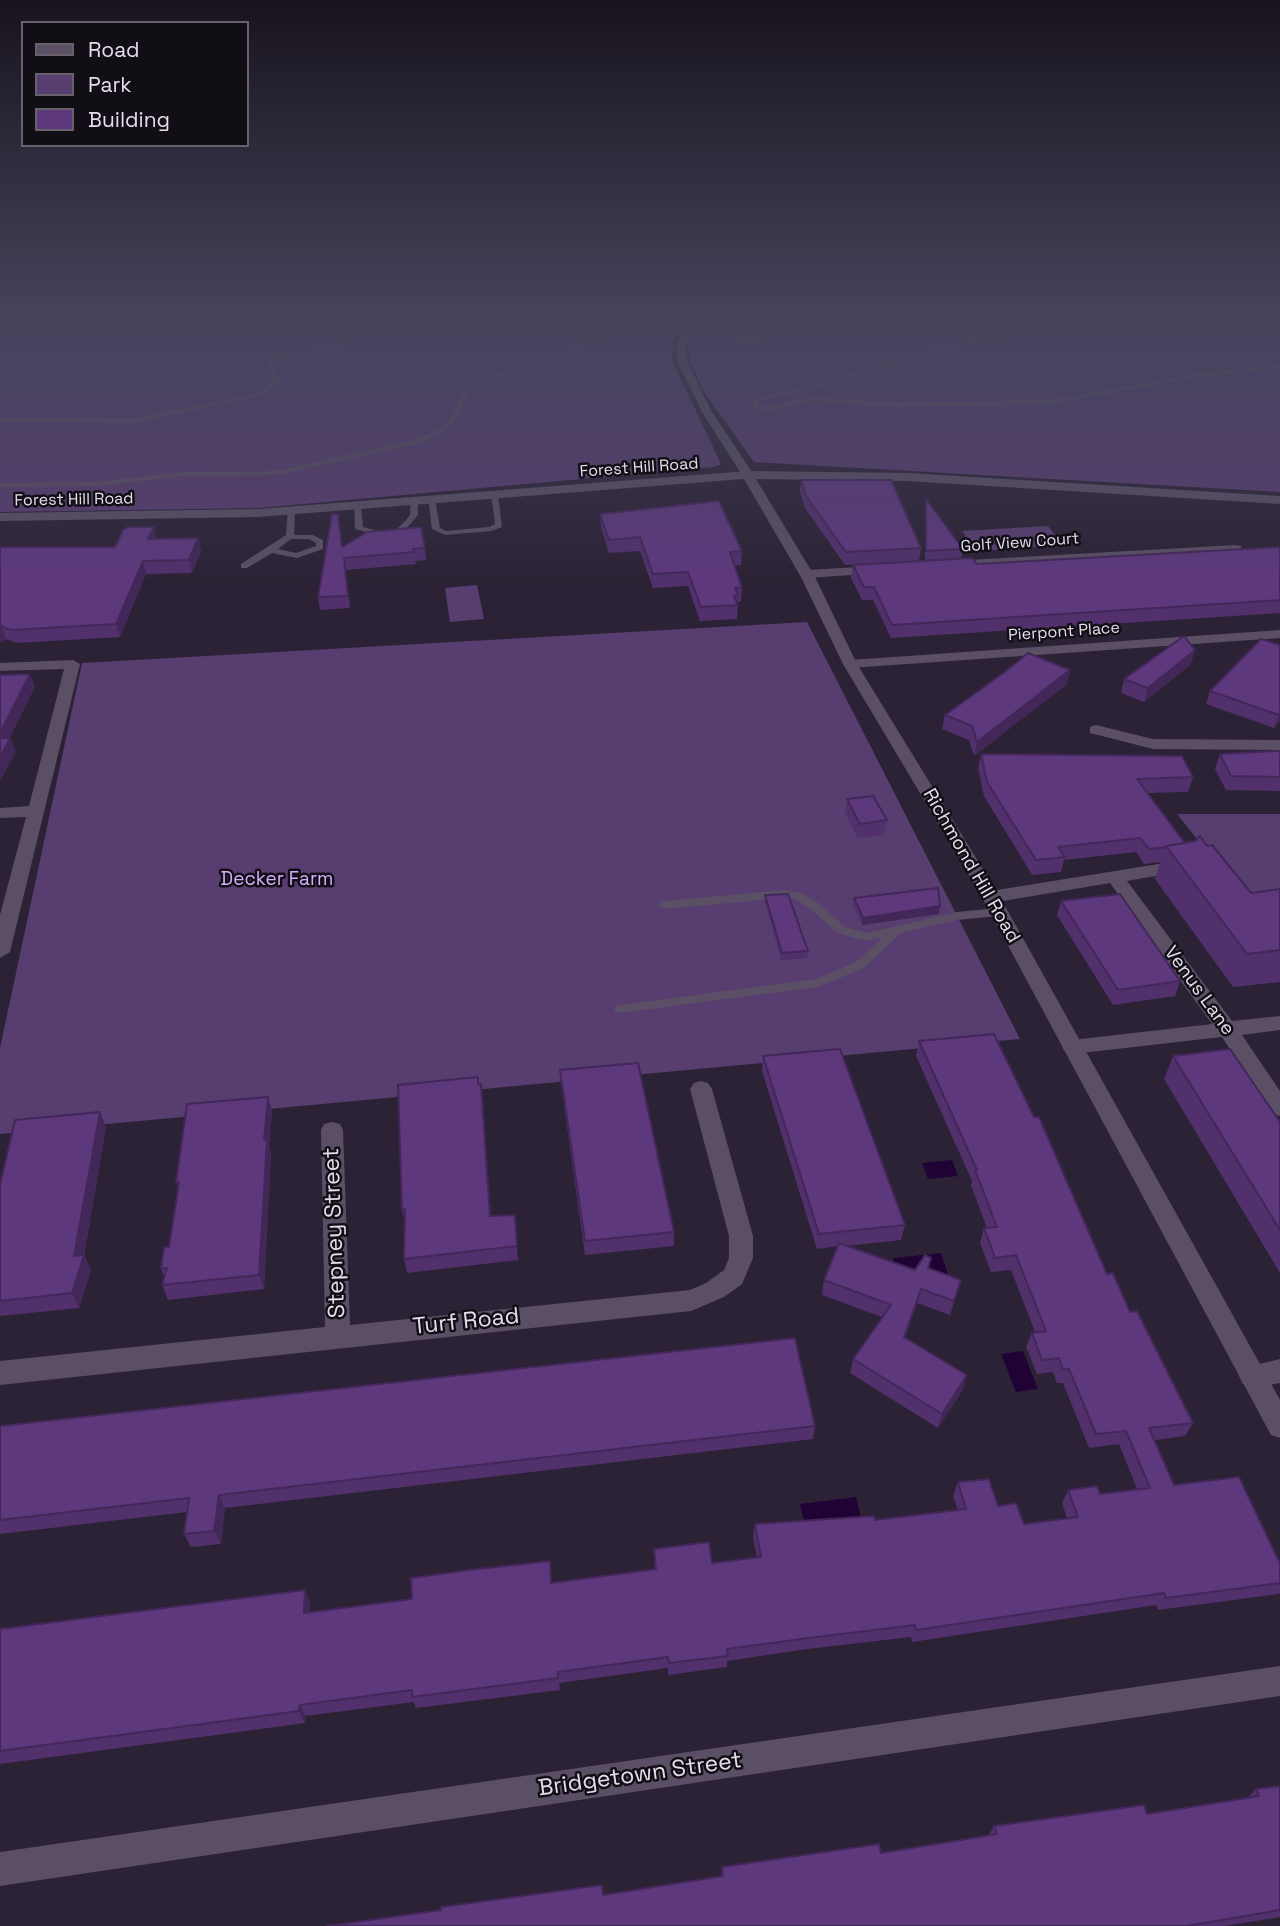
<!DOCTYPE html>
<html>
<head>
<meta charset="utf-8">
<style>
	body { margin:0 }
	#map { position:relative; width:1280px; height:1926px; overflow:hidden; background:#2c2235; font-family:"Space Grotesk",sans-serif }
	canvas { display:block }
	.legend { position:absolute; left:21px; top:21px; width:228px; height:126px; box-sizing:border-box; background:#120e16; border:2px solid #66616b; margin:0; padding:9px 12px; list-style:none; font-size:21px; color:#e4deeb }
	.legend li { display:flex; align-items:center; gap:14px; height:35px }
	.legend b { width:35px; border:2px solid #66616b }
</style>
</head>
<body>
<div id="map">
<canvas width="1280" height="1926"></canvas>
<ul class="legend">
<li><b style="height:9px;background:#5a4f65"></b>Road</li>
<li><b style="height:19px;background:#583d70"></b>Park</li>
<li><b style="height:19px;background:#5e387d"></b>Building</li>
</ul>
</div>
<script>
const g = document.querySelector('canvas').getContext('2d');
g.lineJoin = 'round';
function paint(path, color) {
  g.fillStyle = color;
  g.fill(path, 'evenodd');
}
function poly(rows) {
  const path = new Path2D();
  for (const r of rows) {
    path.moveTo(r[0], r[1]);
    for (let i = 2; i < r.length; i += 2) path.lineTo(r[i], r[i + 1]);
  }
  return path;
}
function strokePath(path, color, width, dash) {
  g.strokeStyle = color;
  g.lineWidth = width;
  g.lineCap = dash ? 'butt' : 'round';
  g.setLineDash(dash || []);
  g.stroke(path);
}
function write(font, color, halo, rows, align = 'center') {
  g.font = font + ' "Space Grotesk",sans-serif';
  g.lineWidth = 5;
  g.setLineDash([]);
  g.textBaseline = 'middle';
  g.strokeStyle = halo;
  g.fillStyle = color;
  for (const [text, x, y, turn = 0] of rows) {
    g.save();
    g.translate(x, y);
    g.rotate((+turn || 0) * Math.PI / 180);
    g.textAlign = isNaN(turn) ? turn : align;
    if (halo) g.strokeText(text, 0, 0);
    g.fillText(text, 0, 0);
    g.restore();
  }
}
paint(poly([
	[0,314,698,314,673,341,672,360,721,464,714,467,259,508,0,512],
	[713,314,1280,314,1280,492,754,462,702,389,689,359,687,342],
	[1048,526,1063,545,976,551,962,531],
	[477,585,484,619,450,622,445,588],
	[807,622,1020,1039,0,1134,0,1048,82,663],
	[1177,814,1280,814,1280,944,1205,849]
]), '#583d70');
paint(poly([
	[952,1160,958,1176,928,1179,922,1163],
	[941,1253,948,1274,899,1279,893,1258],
	[1023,1351,1038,1389,1016,1392,1001,1354],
	[856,1497,863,1526,807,1533,800,1504]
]), '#200334');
paint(poly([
	[398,314,406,314,374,326,348,345,273,360,279,381,265,395,132,423,0,422,0,418,132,419,261,393,273,381,267,358,344,343,370,324,398,314],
	[553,314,559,314,556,322,565,329,608,337,477,385,465,397,462,409,448,429,422,443,277,475,184,476,97,486,0,487,0,483,97,482,184,472,277,471,417,439,444,427,456,409,459,396,473,383,598,338,561,331,550,322,553,314],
	[766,314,772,314,772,322,745,340,751,341,806,324,857,314,868,314,807,328,751,345,737,342,737,340,767,320,766,314],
	[1168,314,1194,314,1123,321,967,344,872,369,843,382,757,401,759,406,766,407,812,397,895,403,1051,400,1199,373,1280,365,1280,369,1199,377,1051,404,895,407,812,401,766,411,754,408,750,400,839,379,868,367,967,340,1123,317,1168,314],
	[491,493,498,495,502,527,491,531,445,535,432,529,428,497,435,499,440,528,446,531,489,527,495,524,491,493],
	[411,499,418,501,418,515,401,535,386,537,355,529,354,503,361,505,363,527,386,533,395,531,406,520,410,515,411,499],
	[288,508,295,510,294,535,313,535,323,540,323,549,297,558,272,553,247,568,241,568,241,564,286,535,288,508],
	[291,539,309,539,316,543,316,546,296,553,278,549,291,539],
	[784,890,801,893,820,904,845,927,867,933,957,912,999,908,1005,912,999,916,957,920,901,933,864,968,818,987,620,1013,616,1012,614,1009,616,1006,620,1005,816,979,856,962,883,937,867,941,837,933,812,910,794,899,784,898,664,909,658,905,664,901,784,890]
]), '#5a4f65');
paint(poly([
	[702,314,712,314,689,336,686,348,688,363,712,412,754,475,752,477,742,475,702,412,678,363,676,348,680,335,702,314],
	[1236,545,1241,546,1241,552,950,569,943,565,950,561,1236,545],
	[878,566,883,567,883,573,806,578,799,574,806,570,878,566],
	[1280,630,1280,638,850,668,843,664,850,660,1280,630],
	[73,660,80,664,10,952,0,958,0,915,26,817,0,818,0,808,29,806,64,669,0,671,0,663,73,660],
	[1096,725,1153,739,1280,740,1280,750,1153,749,1090,733,1090,727,1096,725],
	[1177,861,1183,863,1186,867,1183,871,1127,881,1232,1021,1280,1016,1280,1030,1242,1035,1280,1091,1280,1116,1272,1114,1222,1037,1072,1054,1065,1052,1062,1047,1065,1042,1072,1040,1212,1024,1110,883,991,903,982,897,991,891,1177,861],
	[701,1081,708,1083,712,1089,753,1236,753,1258,745,1277,742,1284,724,1297,691,1311,0,1385,0,1361,325,1327,321,1130,324,1124,332,1122,340,1124,343,1130,350,1325,690,1290,706,1283,724,1270,729,1258,729,1236,690,1089,694,1083,701,1081],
	[1280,1359,1280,1383,1252,1388,1243,1384,1239,1376,1243,1368,1280,1359],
	[1280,1666,1280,1696,0,1886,0,1852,1280,1666]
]), '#5a4f65');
paint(poly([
	[748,471,908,473,1280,496,1280,504,908,481,756,479,815,577,857,664,1000,897,1280,1400,1280,1438,1271,1435,982,897,843,664,801,577,744,479,258,517,0,521,0,513,258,509,748,471]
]), '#5a4f65');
paint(poly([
	[801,480,921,548,919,561,845,565,805,508,800,492],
	[926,499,963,549,961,558,925,560,925,508],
	[600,514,742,551,741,565,734,565,742,587,741,601,738,602,737,619,700,621,688,586,653,588,640,551,609,553,601,528],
	[157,539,201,550,192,573,146,574,120,637,16,643,6,639,0,642,0,547,115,547],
	[343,547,425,548,426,560,415,561,416,564,346,570,350,608,320,610,318,597],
	[1280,547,1280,613,891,638,873,600,862,600,851,578,853,565,977,564],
	[1280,645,1280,721,1274,728,1206,704,1210,691],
	[1191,664,1144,702,1121,693,1124,679],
	[1006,671,1067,684,974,756,969,740,942,729,945,715],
	[1280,751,1280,791,1226,790,1215,769,1220,754],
	[981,754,1193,777,1188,792,1147,793,1185,843,1207,846,1251,893,1280,889,1280,982,1233,987,1155,879,1160,862,1144,864,1136,852,1064,860,1061,872,1032,875,984,796,978,768],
	[847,799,887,820,884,835,858,838,845,813],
	[765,895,808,951,807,958,781,960,765,902],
	[854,898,939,914,862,925,853,905],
	[1061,901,1180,981,1175,996,1113,1005,1057,915],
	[919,1041,1107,1274,1130,1312,1193,1423,1185,1436,1155,1440,1174,1485,1280,1563,1280,1592,1279,1594,1158,1610,1156,1605,912,1642,911,1637,807,1649,727,1661,727,1667,668,1675,668,1668,559,1683,560,1690,416,1708,414,1702,305,1716,305,1723,0,1764,0,1629,305,1590,310,1603,310,1613,654,1569,654,1549,712,1563,757,1557,753,1537,755,1524,875,1520,958,1510,953,1496,958,1482,998,1506,1024,1524,1067,1518,1062,1503,1068,1490,1100,1494,1137,1489,1119,1444,1089,1448,1063,1383,1057,1383,1053,1372,1037,1374,1026,1347,1032,1333,1035,1332,1011,1270,991,1272,980,1243,984,1228,987,1228,971,1185,972,1181,916,1056],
	[763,1056,905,1225,901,1240,846,1246,915,1270,928,1268,961,1280,950,1315,917,1303,905,1338,967,1375,963,1389,938,1428,850,1373,853,1359,882,1317,822,1295,824,1280,838,1246,817,1249,762,1071],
	[1173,1056,1280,1122,1280,1273,1164,1079],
	[560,1070,674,1232,674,1246,585,1255,561,1084],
	[479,1085,483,1099,491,1216,515,1215,518,1260,407,1273,404,1259,405,1222,402,1210],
	[268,1097,272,1111,269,1147,271,1155,264,1289,168,1300,162,1285,164,1277,161,1269,169,1247,178,1188,176,1182],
	[106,1127,84,1255,91,1270,79,1308,0,1316,0,1185],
	[0,1426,815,1426,813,1439,225,1508,221,1544,191,1547,184,1534,187,1512,0,1534],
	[1280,1786,1280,1917,1225,1926,327,1926,603,1895,721,1876,722,1867,881,1853,988,1836,994,1826,1147,1814,1247,1798,1256,1789]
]), '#51306c');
paint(poly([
	[154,527,157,539,148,539],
	[198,538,201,550,192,573,189,560],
	[143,561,146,574,120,637,116,624],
	[0,626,1,626,6,639,0,642],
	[1195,650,1191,664,1144,702,1148,688],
	[1070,670,1067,684,974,756,977,742],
	[30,674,35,687,3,752,0,745,0,733],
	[1280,713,1280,721,1274,728,1279,715],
	[10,738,16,752,1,780,0,777,0,758],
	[940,906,939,914,862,925,863,918],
	[481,1084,483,1099,492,1230,490,1216],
	[268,1097,272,1111,269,1147,271,1155,264,1289,259,1275,264,1140],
	[100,1112,106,1127,83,1256,91,1270,79,1308,72,1293,74,1256],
	[921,1289,917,1303,900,1351,904,1337],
	[967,1375,963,1389,938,1428,942,1414],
	[219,1495,225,1508,221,1544,214,1531],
	[305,1590,310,1603,309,1626,304,1613],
	[300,1705,305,1716,305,1723,299,1711]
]), '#422758');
const building = poly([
	[801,480,891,480,921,548,846,552,806,496,801,480],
	[926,499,963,549,926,551,926,499],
	[719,501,742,551,730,552,742,587,735,588,738,595,734,596,738,605,701,607,688,572,653,574,640,537,609,540,600,514,719,501],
	[332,514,338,514,342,547,367,532,421,527,425,548,413,549,414,552,344,558,348,596,318,597,332,514],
	[128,527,154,527,148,539,198,538,189,560,143,561,116,624,11,630,0,626,0,547,115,547,123,530,128,527],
	[1280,547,1280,600,892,625,874,587,864,587,853,565,972,558,977,564,1280,547],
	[1184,636,1195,650,1148,688,1124,679,1184,636],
	[1261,639,1280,645,1280,713,1279,715,1210,691,1261,639],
	[1028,653,1070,670,977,742,972,726,945,715,1006,671,1028,653],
	[30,674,0,733,0,675,30,674],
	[0,738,10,738,0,758,0,738],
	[1274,751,1280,751,1280,777,1231,776,1220,754,1274,751],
	[981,754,1182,756,1193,777,1137,779,1185,843,1166,846,1167,847,1149,849,1140,838,1058,847,1065,857,1036,860,987,782,981,754],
	[873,796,887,820,860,824,847,799,873,796],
	[1200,836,1207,846,1212,845,1251,893,1280,889,1280,950,1247,954,1166,846,1195,841,1200,836],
	[938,888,940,906,863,918,854,898,938,888],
	[788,894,808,951,782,953,765,895,788,894],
	[1120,894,1180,981,1118,990,1061,901,1120,894],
	[994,1034,1034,1117,1039,1117,1107,1274,1113,1273,1130,1312,1137,1311,1193,1423,1149,1428,1174,1485,1239,1477,1280,1563,1280,1583,1166,1598,1164,1593,916,1630,915,1625,809,1638,727,1649,728,1656,669,1663,668,1657,558,1672,558,1678,412,1697,412,1690,300,1705,299,1711,0,1751,0,1629,305,1590,304,1613,412,1599,411,1578,469,1570,550,1561,551,1583,656,1569,654,1549,709,1542,712,1563,761,1557,755,1524,874,1516,875,1520,966,1509,958,1482,989,1479,998,1506,1016,1503,1024,1524,1078,1517,1068,1490,1097,1486,1100,1494,1150,1488,1126,1431,1096,1434,1069,1369,1063,1369,1059,1358,1042,1360,1032,1333,1046,1331,1016,1255,995,1258,984,1228,997,1227,975,1170,977,1170,919,1041,994,1034],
	[840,1049,905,1225,819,1234,763,1056,840,1049],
	[1230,1049,1280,1122,1280,1230,1173,1056,1230,1049],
	[638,1063,674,1232,585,1241,560,1070,638,1063],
	[478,1077,478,1085,481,1084,490,1216,515,1215,517,1246,404,1259,405,1209,402,1210,398,1085,478,1077],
	[268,1097,264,1140,267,1140,259,1275,162,1285,167,1268,161,1269,164,1247,169,1247,179,1182,176,1182,187,1104,268,1097],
	[100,1112,74,1256,84,1255,72,1293,0,1301,0,1185,15,1120,100,1112],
	[839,1243,915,1270,925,1255,931,1258,928,1268,961,1280,954,1301,921,1289,904,1337,967,1375,942,1414,853,1359,891,1305,824,1280,839,1243],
	[795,1338,815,1426,219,1495,214,1531,184,1534,189,1498,0,1520,0,1426,795,1338],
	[1280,1786,1280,1910,1187,1926,327,1926,441,1910,441,1907,602,1885,603,1895,723,1876,722,1867,879,1844,881,1853,997,1834,994,1826,1144,1805,1147,1814,1259,1796,1256,1789,1280,1786]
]);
paint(building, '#5e387d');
strokePath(building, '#422758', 2);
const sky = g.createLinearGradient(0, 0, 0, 584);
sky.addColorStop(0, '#18131d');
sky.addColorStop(0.54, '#45445c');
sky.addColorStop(1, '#45445c00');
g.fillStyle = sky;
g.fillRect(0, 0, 1280, 584);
write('16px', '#e4deeb', '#120e16', [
	["Forest Hill Road",639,468,-4],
	["Forest Hill Road",74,500,-1],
	["Golf View Court",1020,543,-4],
	["Pierpont Place",1064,632,-4]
]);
write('19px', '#e4deeb', '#120e16', [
	["Richmond Hill Road",971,866,60],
	["Venus Lane",1199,991,54]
]);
write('19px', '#d8affe', '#120e16', [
	["Decker Farm",277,880]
]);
write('23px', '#e4deeb', '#120e16', [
	["Stepney Street",335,1233,-92],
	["Turf Road",466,1322,-6],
	["Bridgetown Street",640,1775,-8]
]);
</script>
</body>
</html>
